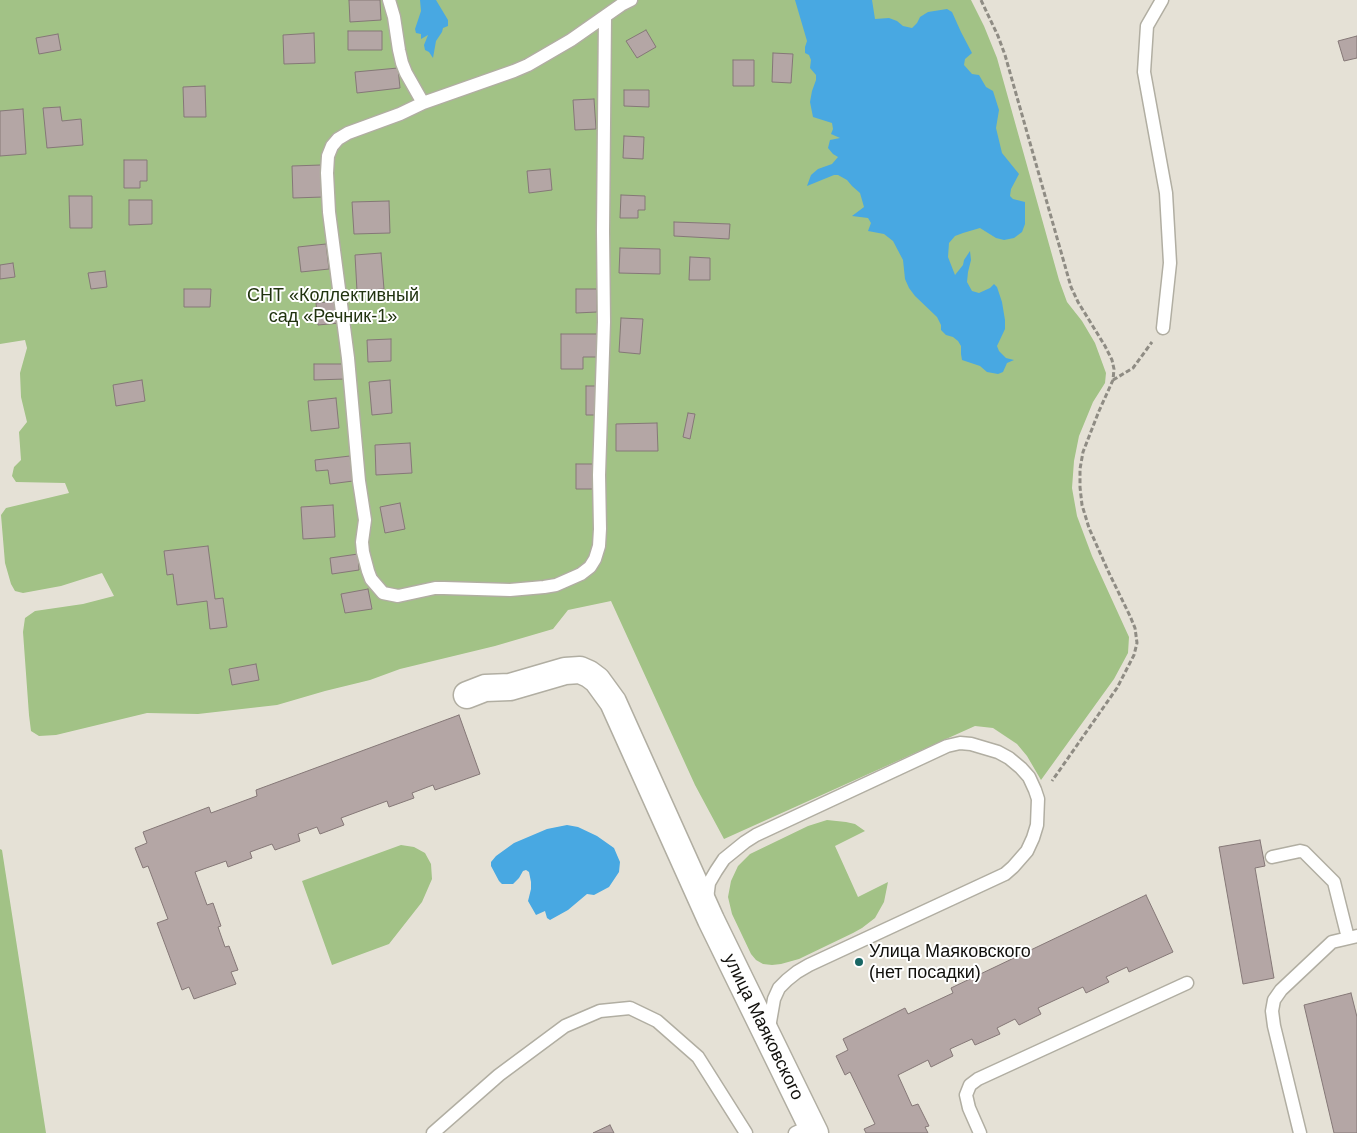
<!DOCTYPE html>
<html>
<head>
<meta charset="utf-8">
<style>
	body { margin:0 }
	canvas { display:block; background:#e5e1d6 }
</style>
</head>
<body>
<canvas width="1357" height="1133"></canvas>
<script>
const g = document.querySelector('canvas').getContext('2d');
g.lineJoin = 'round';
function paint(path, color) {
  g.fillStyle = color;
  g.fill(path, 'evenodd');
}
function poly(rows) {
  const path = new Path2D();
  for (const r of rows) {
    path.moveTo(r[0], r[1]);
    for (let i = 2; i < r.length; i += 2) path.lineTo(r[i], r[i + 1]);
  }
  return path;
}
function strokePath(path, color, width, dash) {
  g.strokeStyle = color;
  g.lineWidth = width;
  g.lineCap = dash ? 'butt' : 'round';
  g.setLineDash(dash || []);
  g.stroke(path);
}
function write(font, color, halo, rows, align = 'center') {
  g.font = font + ' Helvetica,sans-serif';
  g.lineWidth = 4;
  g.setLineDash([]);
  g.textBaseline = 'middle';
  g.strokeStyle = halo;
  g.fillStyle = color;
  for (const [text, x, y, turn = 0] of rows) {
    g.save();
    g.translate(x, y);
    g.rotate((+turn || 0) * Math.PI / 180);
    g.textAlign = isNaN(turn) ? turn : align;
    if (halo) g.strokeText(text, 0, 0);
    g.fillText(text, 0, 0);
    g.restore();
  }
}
paint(poly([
	[0,0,971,0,984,26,997,58,1059,280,1067,302,1082,321,1095,343,1106,373,1105,383,1093,402,1079,436,1074,461,1072,488,1077,516,1092,556,1129,637,1128,653,1114,679,1041,780,1027,756,1017,744,993,728,975,726,724,839,695,785,611,601,568,610,553,629,495,646,400,669,370,680,325,691,277,705,198,714,147,713,56,735,39,736,31,731,29,715,23,632,25,618,35,611,83,604,114,596,102,573,61,586,23,593,15,591,11,584,5,563,1,515,6,508,69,493,65,483,16,482,12,476,14,467,21,460,19,432,27,422,21,397,20,373,27,348,25,340,0,344],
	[827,820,846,822,855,824,865,831,835,846,858,897,888,882,884,902,875,918,862,928,853,933,799,959,781,964,772,965,763,964,756,960,751,954,732,914,728,897,731,881,738,866,750,854,808,826],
	[401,845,414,847,425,853,431,864,432,879,422,902,389,944,332,965,302,881],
	[0,849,2,850,46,1133,0,1133]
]), '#a2c286');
paint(poly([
	[420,0,436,0,448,20,448,26,443,28,442,32,436,41,433,58,429,52,425,50,424,45,428,35,421,39,421,34,416,33,415,29,421,11],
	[795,0,872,0,875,19,889,18,897,21,903,26,912,28,917,23,920,17,928,12,947,9,952,12,961,32,972,53,965,59,964,65,972,74,979,75,986,87,993,91,999,110,996,128,1002,153,1019,174,1011,189,1010,196,1013,199,1025,202,1025,224,1022,232,1014,238,1004,240,996,238,980,228,963,233,955,236,949,243,948,257,955,275,963,265,964,260,970,251,971,260,968,272,967,282,972,291,979,293,990,288,994,284,997,287,1002,302,1005,320,1005,329,997,346,999,351,1006,358,1014,360,1007,363,1003,372,998,374,987,372,980,366,962,360,961,354,961,346,958,341,953,337,946,335,941,330,941,325,937,317,915,296,909,288,905,279,903,260,893,241,884,234,868,231,871,223,868,218,852,216,864,207,860,193,852,186,847,180,838,175,834,175,807,186,811,175,818,169,832,164,838,157,833,154,828,148,830,140,840,138,831,134,833,129,832,123,813,117,810,102,812,91,816,80,816,75,810,68,811,60,809,55,805,53,805,47,807,41],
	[567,825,578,827,597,836,614,848,620,862,619,872,609,887,594,895,587,894,568,910,550,920,547,918,545,911,536,915,528,901,531,889,531,882,529,872,526,870,523,871,519,878,513,884,502,884,499,881,491,866,491,862,496,856,514,843,547,829]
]), '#48a8e2');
const building = poly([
	[349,0,380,0,381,20,350,22,349,0],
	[646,30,656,47,637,58,626,41,646,30],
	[348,31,382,31,382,50,348,50,348,31],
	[314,33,315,63,284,64,283,35,314,33],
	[58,34,61,50,39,54,36,38,58,34],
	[1357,36,1357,58,1344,61,1338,41,1357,36],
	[773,53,793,54,791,83,772,82,773,53],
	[733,60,754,60,754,86,733,86,733,60],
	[398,68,400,88,357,93,355,72,398,68],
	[205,86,206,117,184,117,183,87,205,86],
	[624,90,649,90,649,107,624,106,624,90],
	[594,99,596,129,575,130,573,100,594,99],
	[60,107,62,121,81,119,83,145,47,148,43,108,60,107],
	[23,109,26,154,0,156,0,111,23,109],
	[624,136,644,137,643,159,623,158,624,136],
	[124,160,147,160,147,181,140,181,140,188,124,188,124,160],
	[321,165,323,197,293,198,292,166,321,165],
	[550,169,552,190,529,193,527,171,550,169],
	[621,195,645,196,645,210,638,210,638,218,620,218,621,195],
	[69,196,92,196,92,228,70,228,69,196],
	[129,200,152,200,152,224,129,225,129,200],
	[389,201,390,233,354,234,352,202,389,201],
	[674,222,730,224,729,239,674,236,674,222],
	[326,244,329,269,301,272,298,247,326,244],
	[620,248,660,249,660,274,619,273,620,248],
	[381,253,384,289,357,291,355,255,381,253],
	[690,257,710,258,710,280,689,280,690,257],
	[13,263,15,277,0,279,0,265,13,263],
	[105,271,107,287,91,289,88,273,105,271],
	[184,289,211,289,210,307,184,307,184,289],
	[576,289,597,289,597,312,576,313,576,289],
	[338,301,340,323,318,325,316,303,338,301],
	[621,318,643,319,640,354,619,352,621,318],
	[561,334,598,334,598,357,583,357,583,369,561,369,561,334],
	[391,339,391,361,368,362,367,340,391,339],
	[314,364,345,364,345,379,314,380,314,364],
	[142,380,145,401,116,406,113,385,142,380],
	[390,380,392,413,372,415,369,382,390,380],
	[586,386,598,386,598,415,586,415,586,386],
	[336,398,339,428,311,431,308,401,336,398],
	[688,413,695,414,690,439,683,437,688,413],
	[657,423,658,451,616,451,616,424,657,423],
	[410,443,412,473,376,475,375,445,410,443],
	[350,456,353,481,330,484,328,470,316,471,315,460,350,456],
	[576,464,597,464,597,489,576,489,576,464],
	[400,503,405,529,385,533,380,507,400,503],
	[333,505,335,537,303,539,301,507,333,505],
	[208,546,215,599,223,598,227,627,210,629,207,601,177,605,173,574,167,575,164,551,208,546],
	[358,554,359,570,332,574,330,558,358,554],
	[368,589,372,609,345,613,341,594,368,589],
	[256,664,259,680,232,685,229,669,256,664],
	[459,715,480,774,435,790,433,785,412,793,414,798,389,807,387,801,341,818,344,825,320,834,317,827,298,834,300,841,275,850,272,844,250,852,252,858,228,867,226,861,195,872,207,905,213,903,221,926,218,927,225,947,229,946,238,970,231,972,236,984,194,999,189,987,182,990,157,923,168,919,148,866,143,868,135,848,147,843,143,832,209,807,211,813,257,796,256,790,459,715],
	[1260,840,1265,866,1255,868,1274,978,1243,984,1219,847,1260,840],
	[1146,895,1173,952,1129,972,1127,967,1106,977,1109,982,1086,993,1083,987,1038,1008,1041,1014,1019,1025,1015,1019,997,1028,1000,1034,975,1045,972,1039,950,1049,953,1056,931,1067,928,1060,898,1075,912,1106,918,1104,929,1126,925,1127,928,1133,866,1133,864,1129,875,1124,850,1072,845,1075,836,1056,848,1050,843,1039,905,1008,908,1014,953,993,951,988,1146,895],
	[1351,993,1357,1017,1357,1133,1334,1133,1304,1005,1351,993],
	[610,1125,614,1133,593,1133,610,1125]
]);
paint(building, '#b4a6a5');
strokePath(building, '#857877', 1);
const service = poly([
	[389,0,394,17,399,50,402,63,406,73,423,103],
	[1162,0,1147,26,1144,72,1166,193,1170,263,1163,328],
	[605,17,603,231,604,322,599,475,600,529,599,546,595,559,590,567,581,574,556,585,544,587,510,590,444,588,435,588,398,596,383,593,371,579,368,571,363,552,362,542,365,520,359,481,348,358,329,212,327,173,328,156,332,146,338,139,348,133,400,114,423,103,514,71,528,65,571,40,621,5,631,0],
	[1272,857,1300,851,1304,852,1334,882,1348,938],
	[707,899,709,883,716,871,724,859,745,842,756,835,947,746,960,743,971,744,998,752,1009,758,1021,768,1029,777,1035,790,1038,799,1037,825,1033,838,1027,851,1013,867,1005,874,809,965,797,972,787,980,779,988,774,999,770,1022,770,1030],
	[433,1133,499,1075,565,1026,600,1011,630,1008,657,1021,698,1057,746,1133],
	[795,1133,812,1125],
	[980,1133,969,1108,966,1095,970,1085,978,1079,1187,983],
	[1300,1133,1274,1026,1272,1011,1274,1000,1281,990,1332,942,1357,936]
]);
const minor = poly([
	[467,695,485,688,510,687,565,671,580,670,589,674,597,680,613,702,711,920,815,1133]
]);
strokePath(service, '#b1aea2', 15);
strokePath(minor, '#b1aea2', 29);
strokePath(poly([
	[981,0,998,36,1005,55,1071,287,1078,302,1105,346,1112,360,1114,369,1113,380,1099,411,1083,452,1080,469,1080,487,1082,505,1089,528,1109,573,1130,616,1135,628,1137,643,1134,655,1117,688,1052,781],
	[1113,380,1133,368,1152,342]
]), '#8f8c84', 3, [5, 2.5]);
strokePath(service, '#fff', 12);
strokePath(minor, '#fff', 26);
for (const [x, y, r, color] of [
	[859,962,5,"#186664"]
]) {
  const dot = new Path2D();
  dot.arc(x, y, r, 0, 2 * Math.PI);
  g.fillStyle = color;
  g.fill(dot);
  strokePath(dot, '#fff', 2);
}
write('18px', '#21330f', '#fff', [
	["СНТ «Коллективный",333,296],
	["сад «Речник-1»",333,317]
]);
write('18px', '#11100c', '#fff', [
	["Улица Маяковского",869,952],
	["(нет посадки)",869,973]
], 'left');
write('18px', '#11100c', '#fff', [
	["улица Маяковского",763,1027,64]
]);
</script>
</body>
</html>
